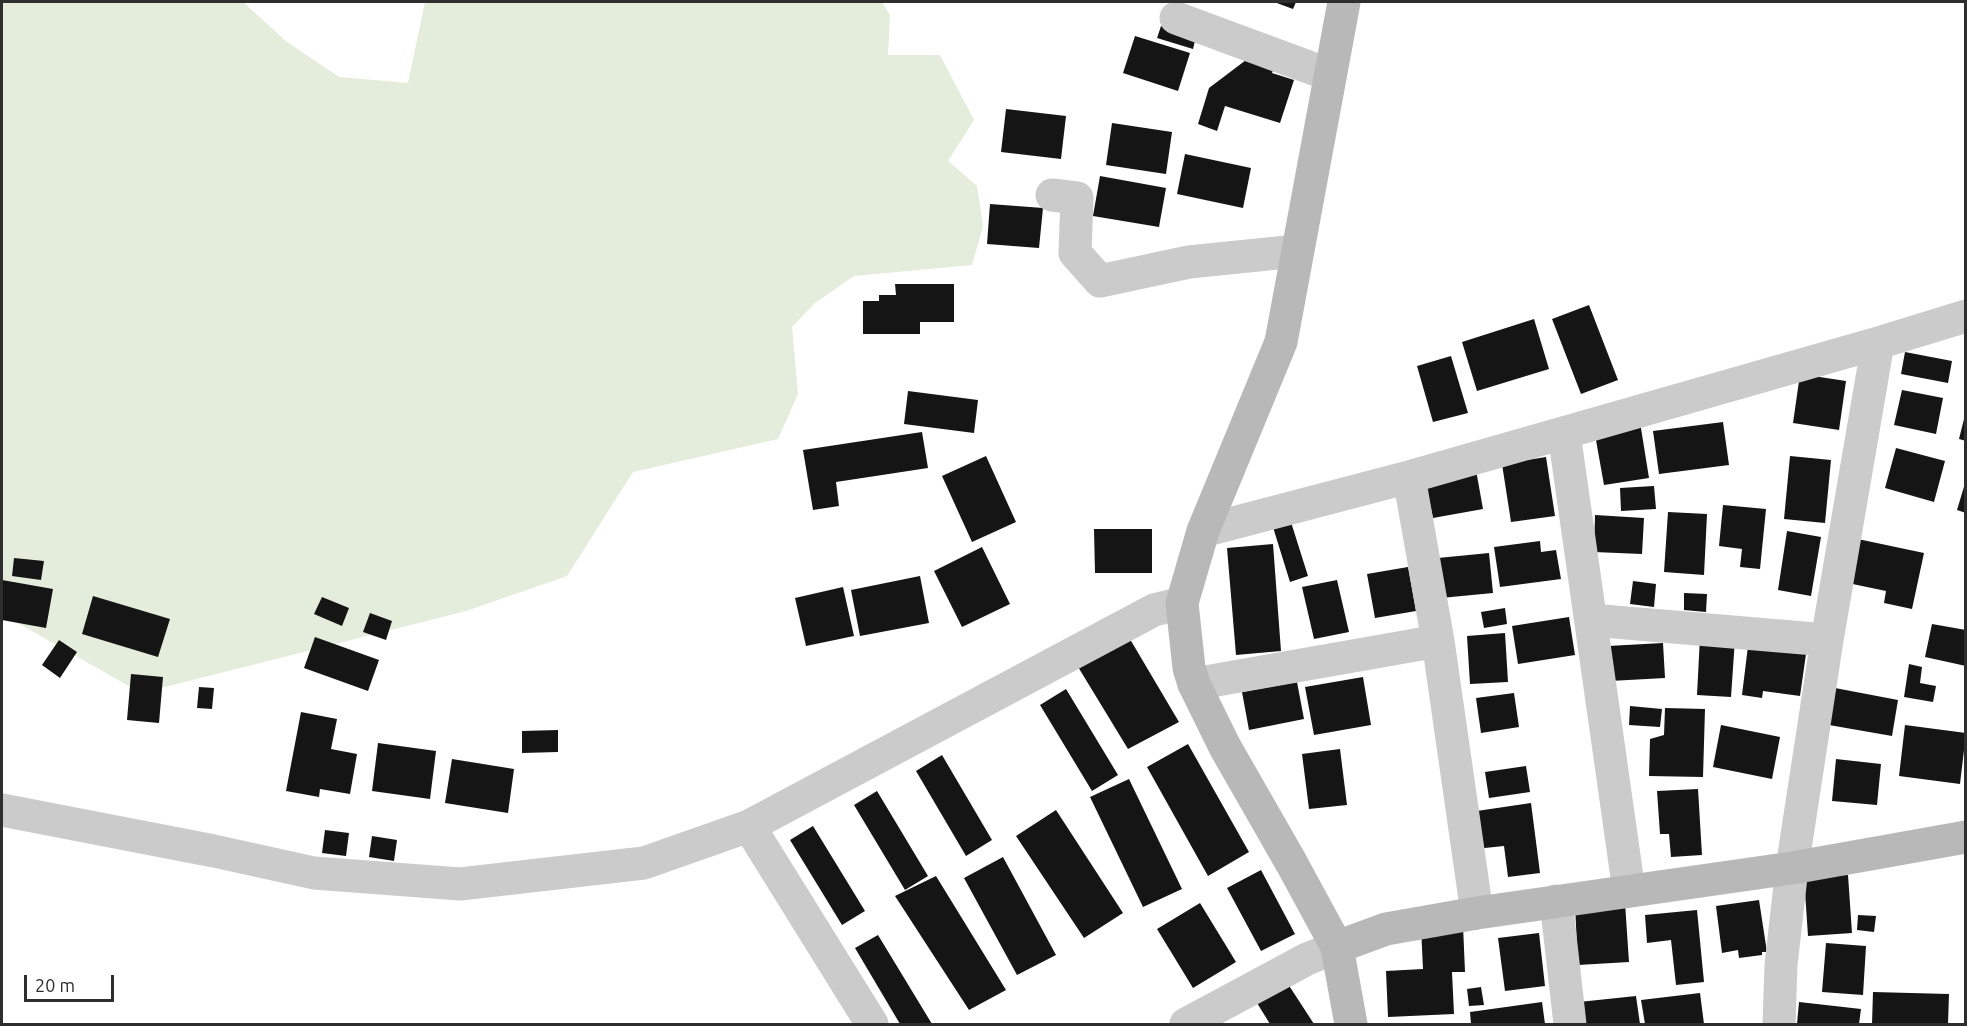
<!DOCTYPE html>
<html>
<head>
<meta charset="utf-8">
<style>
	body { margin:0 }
	#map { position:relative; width:1967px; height:1026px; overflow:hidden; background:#fff; font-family:Ubuntu,sans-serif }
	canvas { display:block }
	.frame { position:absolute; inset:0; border:3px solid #2e2e2e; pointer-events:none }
	.scale { position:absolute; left:24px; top:975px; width:90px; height:27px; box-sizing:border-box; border:3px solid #2e2e2e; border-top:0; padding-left:8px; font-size:18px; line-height:21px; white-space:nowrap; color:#2e2e2e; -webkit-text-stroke:4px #fff; paint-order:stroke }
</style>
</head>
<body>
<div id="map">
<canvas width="1967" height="1026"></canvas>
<div class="frame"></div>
<div class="scale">20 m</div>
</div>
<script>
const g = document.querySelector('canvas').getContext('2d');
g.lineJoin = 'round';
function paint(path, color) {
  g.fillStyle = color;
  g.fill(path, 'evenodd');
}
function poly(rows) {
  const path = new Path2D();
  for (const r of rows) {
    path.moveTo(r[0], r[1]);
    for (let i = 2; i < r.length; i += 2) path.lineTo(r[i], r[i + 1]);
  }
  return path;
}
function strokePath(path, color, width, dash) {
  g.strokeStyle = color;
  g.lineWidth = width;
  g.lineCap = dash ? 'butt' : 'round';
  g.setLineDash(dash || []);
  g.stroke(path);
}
paint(poly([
	[2,2,243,2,287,42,339,77,408,83,425,2,882,2,890,15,888,55,940,55,974,120,948,161,977,186,983,226,972,265,854,276,815,303,792,327,798,394,778,439,633,472,567,576,466,611,141,693,2,614]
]), '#e4ecdb');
paint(poly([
	[1274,2,1296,2,1293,9],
	[1161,26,1196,37,1193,49,1157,38],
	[1135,36,1190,53,1178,91,1123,73],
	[1250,57,1275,65,1272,73,1294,80,1280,123,1225,106,1217,131,1198,124,1209,88],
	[1006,109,1066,116,1061,159,1001,152],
	[1112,123,1172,132,1166,174,1106,165],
	[1185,154,1251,168,1243,208,1177,194],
	[1100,176,1166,188,1159,227,1093,216],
	[990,204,1043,208,1039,248,987,244],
	[895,284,954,284,954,322,920,322,920,334,863,334,863,301,879,301,879,295,896,295],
	[1589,305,1618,380,1581,394,1552,319],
	[1534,319,1549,369,1477,391,1462,342],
	[1905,352,1952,361,1948,383,1901,374],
	[1451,356,1468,413,1433,422,1417,366],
	[1800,374,1846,381,1839,430,1793,423],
	[1902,390,1943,398,1936,434,1894,425],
	[908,391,978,400,974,433,904,424],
	[1965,415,1966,415,1966,441,1959,439],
	[1640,422,1649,478,1604,485,1594,429],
	[1723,422,1729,465,1659,474,1653,431],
	[922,432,928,468,836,482,839,506,813,510,803,450],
	[1896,448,1945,461,1934,502,1885,488],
	[986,456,1016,522,972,542,942,476],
	[1790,456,1831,460,1825,523,1784,519],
	[1546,457,1555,516,1511,522,1502,464],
	[1476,470,1483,509,1433,518,1425,480],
	[1966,480,1966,513,1957,510],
	[1654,486,1656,509,1621,511,1620,488],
	[1723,505,1766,509,1760,569,1740,567,1742,549,1719,546],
	[1668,512,1707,514,1704,575,1664,572],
	[1595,515,1644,518,1642,554,1594,552],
	[1290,519,1308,576,1290,582,1272,524],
	[1094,529,1152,529,1152,573,1095,573],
	[1787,531,1821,537,1811,596,1778,590],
	[1853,538,1924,553,1912,609,1884,603,1886,591,1843,582],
	[1540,541,1541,552,1556,550,1561,579,1500,587,1494,547],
	[1273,544,1281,651,1236,655,1227,548],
	[982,547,1010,604,962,627,934,571],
	[1489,553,1493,593,1441,598,1438,558],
	[14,558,44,561,41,580,12,576],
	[1408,567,1416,611,1375,618,1367,574],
	[920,576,929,623,860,636,851,590],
	[2,580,53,589,46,628,2,620],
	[1337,580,1349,632,1314,639,1302,587],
	[1633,581,1656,584,1654,607,1630,604],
	[843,587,854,636,806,646,795,598],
	[1684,593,1707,594,1706,612,1684,610],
	[93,596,170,619,158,657,82,634],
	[322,597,349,608,342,626,314,614],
	[1505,608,1507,624,1484,628,1481,612],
	[370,613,392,621,386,640,363,632],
	[1569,617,1575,655,1518,664,1512,626],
	[1932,624,1966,630,1966,666,1925,657],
	[1124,629,1179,722,1128,749,1072,657],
	[1505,633,1508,682,1470,684,1467,636],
	[315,637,379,660,368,691,304,668],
	[1700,637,1735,639,1731,697,1697,695],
	[59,640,77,652,60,678,42,665],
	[1663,643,1665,678,1610,681,1608,646],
	[1748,646,1806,654,1800,696,1763,691,1762,698,1742,695],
	[1909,664,1922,667,1920,683,1936,686,1933,702,1904,697],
	[131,674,163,677,159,723,127,720],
	[1363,677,1371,725,1314,735,1305,687],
	[1297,682,1304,719,1249,730,1242,692],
	[199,687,214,688,212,709,197,708],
	[1835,688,1898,700,1892,736,1829,725],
	[1066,689,1118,775,1092,791,1040,705],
	[1514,693,1519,727,1481,733,1476,698],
	[1630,706,1662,709,1660,727,1629,725],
	[1665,708,1705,709,1703,777,1649,776,1650,739,1664,735],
	[301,712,337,719,331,749,357,754,350,794,320,789,319,797,286,791],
	[1721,725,1780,737,1772,779,1713,767],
	[1905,725,1966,733,1960,784,1899,776],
	[558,730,558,752,522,753,522,731],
	[378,743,436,751,430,799,372,791],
	[1188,744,1249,852,1208,876,1147,767],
	[1340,749,1347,805,1309,809,1302,754],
	[942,755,992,840,966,856,916,771],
	[452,759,514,769,508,813,445,803],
	[1836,759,1881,764,1877,805,1832,801],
	[1526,766,1530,792,1489,798,1485,772],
	[1129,779,1182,889,1143,907,1090,797],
	[1698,789,1702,855,1671,857,1669,834,1660,834,1657,791],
	[877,791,928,876,905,890,854,805],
	[1531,803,1540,873,1508,877,1504,846,1475,849,1470,812],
	[1056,810,1123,913,1084,938,1016,836],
	[813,826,865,911,842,925,790,840],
	[325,830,349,833,346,856,322,853],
	[372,836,397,840,394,861,369,857],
	[1003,857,1056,955,1017,975,964,878],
	[1261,870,1295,934,1261,951,1227,888],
	[1848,875,1852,933,1808,936,1804,877],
	[936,876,1006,990,969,1010,895,896],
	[1759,900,1767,952,1762,952,1762,955,1739,958,1738,950,1722,953,1716,906],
	[1200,903,1236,962,1193,988,1157,929],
	[1625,903,1629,962,1578,965,1575,906],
	[1697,910,1704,982,1676,985,1671,940,1647,943,1645,915],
	[1858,915,1876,916,1874,932,1857,930],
	[1463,925,1465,972,1452,972,1454,1014,1388,1017,1386,971,1423,969,1421,927],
	[1539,933,1545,986,1505,991,1498,938],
	[878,935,932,1024,900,1024,855,948],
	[1826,943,1866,946,1863,995,1822,992],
	[1288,984,1314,1024,1270,1024,1257,1003],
	[1481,987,1484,1005,1469,1006,1467,989],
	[1873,992,1949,994,1948,1024,1872,1024],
	[1700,993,1704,1024,1645,1024,1641,1000],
	[1636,996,1640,1024,1582,1024,1579,1002],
	[1542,1002,1545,1024,1471,1024,1470,1012],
	[1799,1002,1861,1009,1859,1024,1797,1024]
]), '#151515');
strokePath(poly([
	[1176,18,1330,75],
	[1052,195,1077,198,1075,253,1100,281,1189,262,1297,251],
	[1564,433,1629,891],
	[1409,477,1438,641],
	[1203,531,1409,477,1878,343,1966,316],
	[1591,620,1827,640],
	[1194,684,1438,641,1477,913],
	[2,810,214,851,314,873,460,884,644,863,749,826,1154,610,1182,603],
	[749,826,872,1024],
	[1556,901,1570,1024],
	[1186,1024,1307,959,1337,947],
	[1779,1024,1781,965,1792,868,1827,640,1878,343]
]), '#cbcbcb', 33);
strokePath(poly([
	[1344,2,1281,342,1203,531,1182,603,1189,668,1194,684,1225,747,1292,864,1337,947,1351,1024],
	[1337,947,1386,929,1477,913,1792,868,1966,837]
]), '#b8b8b8', 33);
</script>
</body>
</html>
